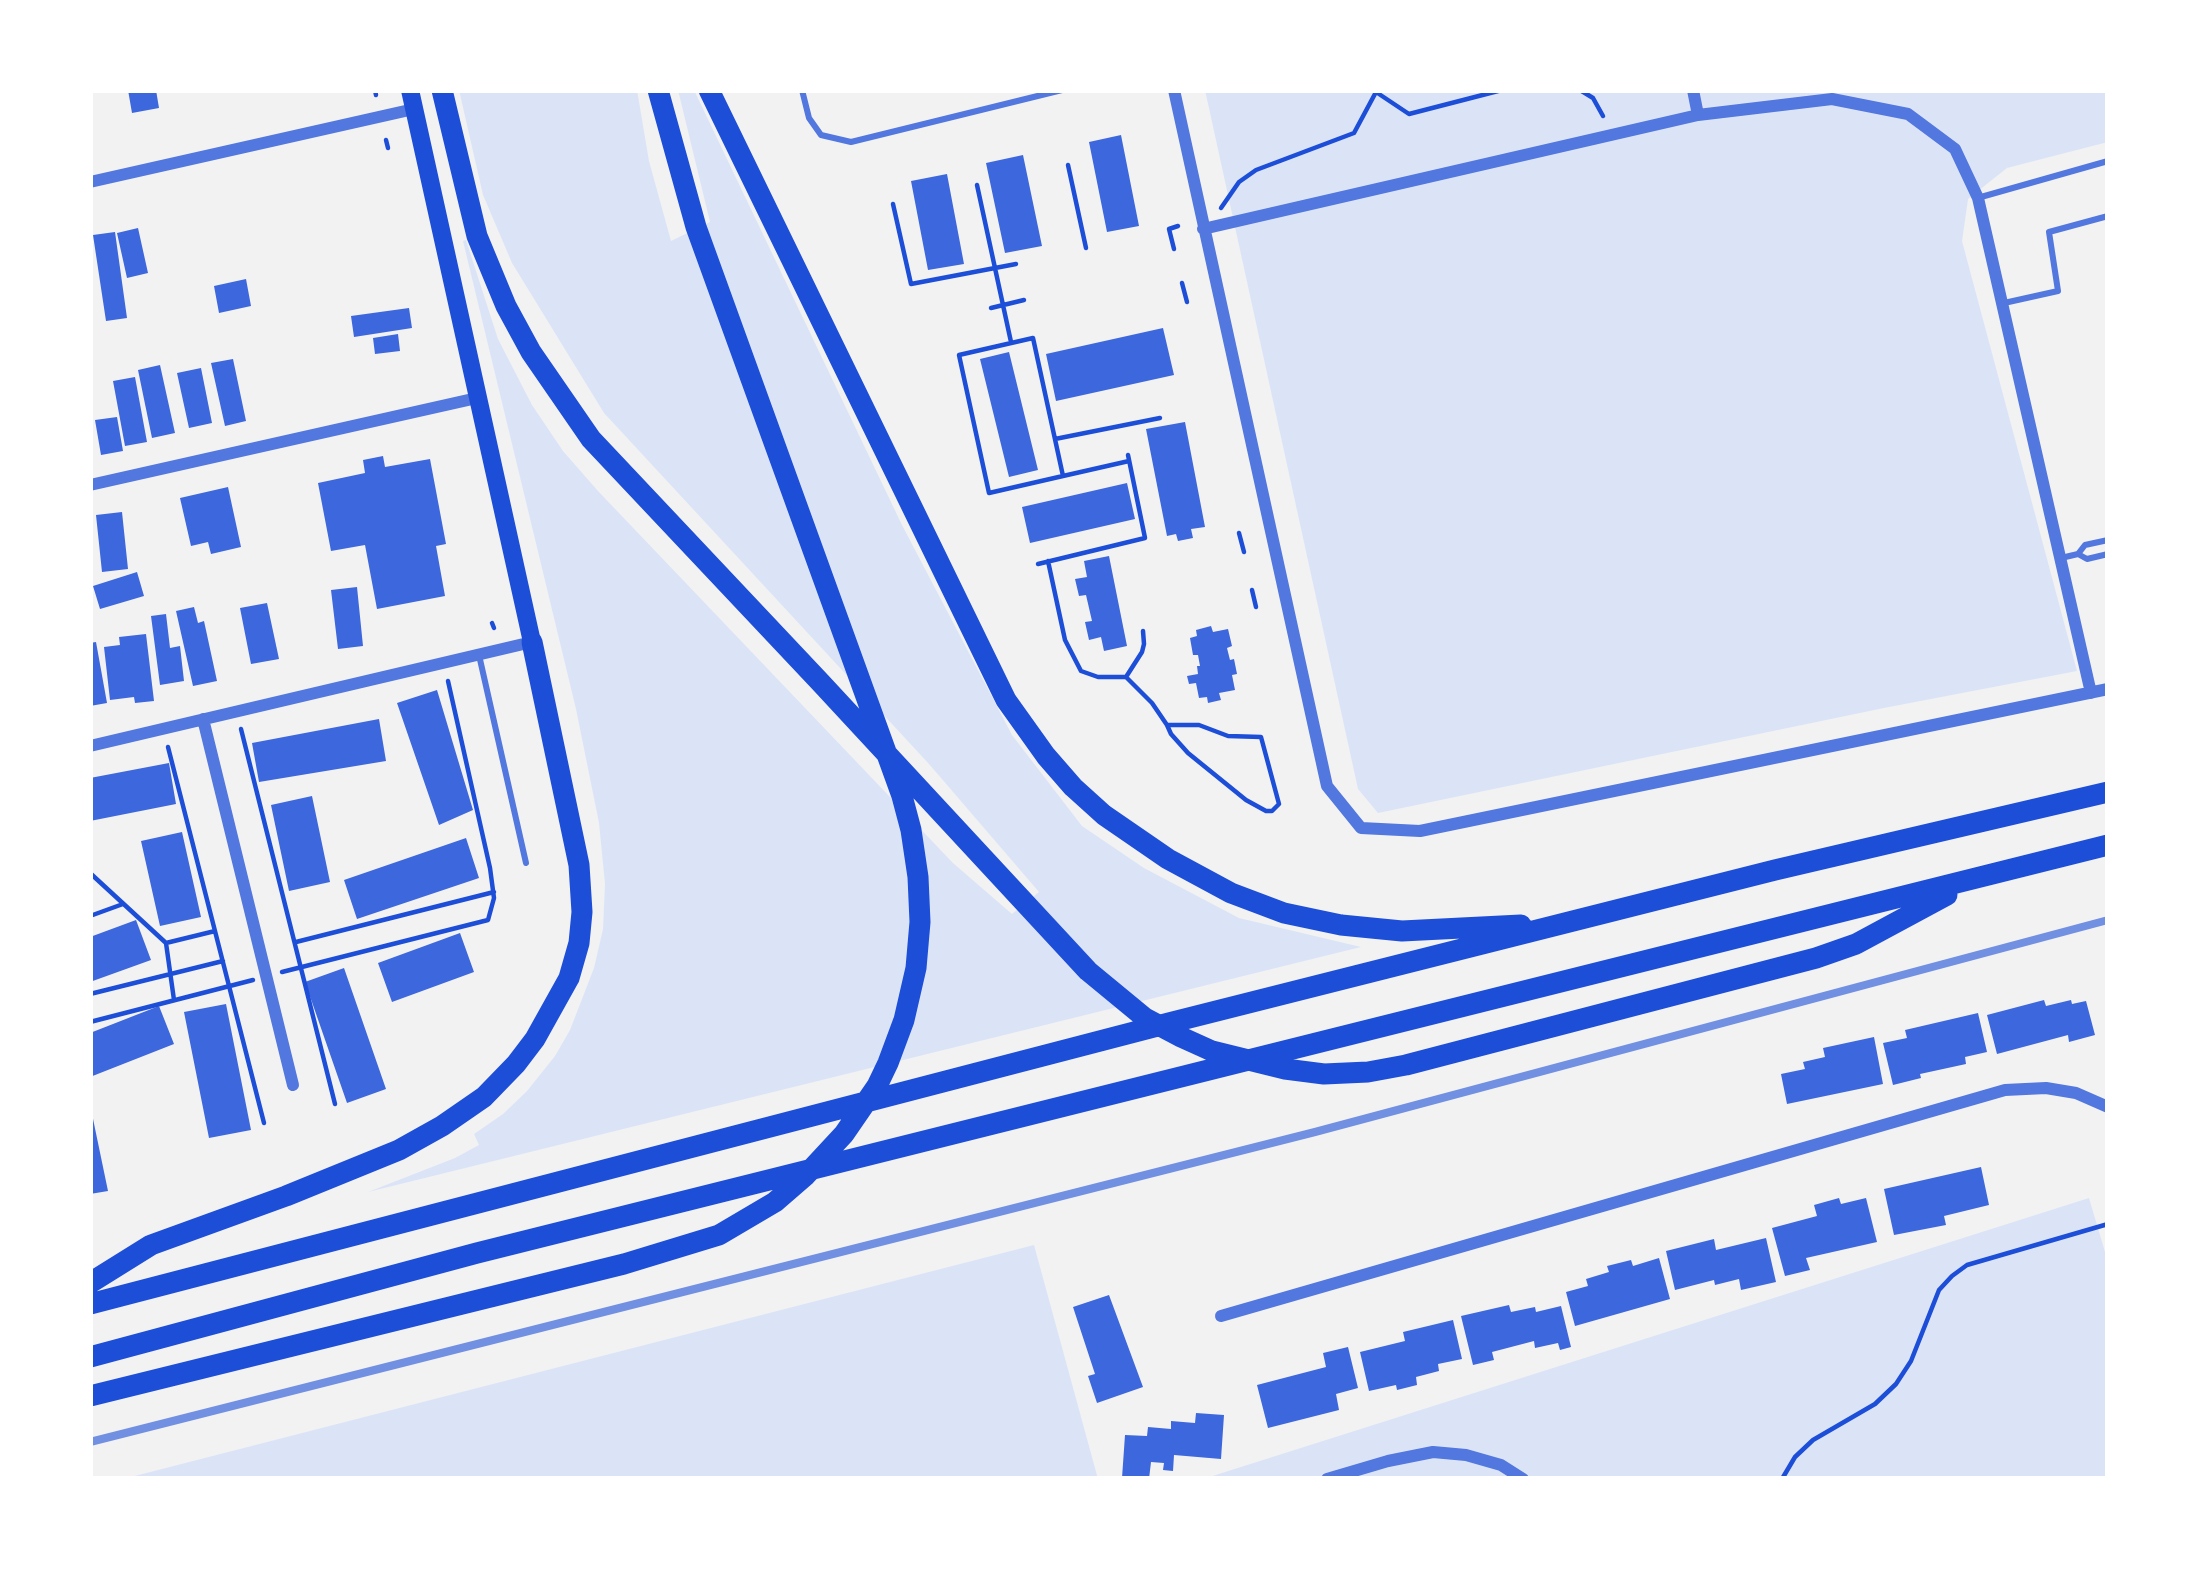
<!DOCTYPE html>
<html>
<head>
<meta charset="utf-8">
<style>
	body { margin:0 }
	#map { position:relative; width:2198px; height:1569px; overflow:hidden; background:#f2f2f2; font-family:"Public Sans",sans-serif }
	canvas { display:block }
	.frame { position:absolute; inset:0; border:93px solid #fff; pointer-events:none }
</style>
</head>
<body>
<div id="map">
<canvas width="2198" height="1569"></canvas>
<div class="frame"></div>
</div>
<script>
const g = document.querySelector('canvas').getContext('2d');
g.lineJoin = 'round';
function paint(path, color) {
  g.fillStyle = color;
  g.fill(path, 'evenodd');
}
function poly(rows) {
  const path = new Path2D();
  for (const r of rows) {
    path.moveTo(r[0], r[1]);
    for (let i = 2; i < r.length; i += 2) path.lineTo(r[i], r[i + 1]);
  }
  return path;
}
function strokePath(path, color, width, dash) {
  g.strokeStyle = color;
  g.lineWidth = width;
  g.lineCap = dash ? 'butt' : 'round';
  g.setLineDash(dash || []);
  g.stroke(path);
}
paint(poly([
	[459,90,637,90,649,161,671,241,710,222,678,90,694,90,902,525,1012,735,1082,826,1144,868,1239,918,1361,947,368,1192,455,1158,479,1145,474,1134,503,1114,527,1091,555,1056,570,1030,594,968,603,929,605,884,599,823,576,709,463,241,466,240,498,339,532,405,563,451,598,491,953,863,1012,914,1039,892,929,764,604,413,512,263,483,195],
	[1205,90,2108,90,2108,142,2007,168,1968,199,1962,241,2077,671,1884,708,1378,813,1358,789],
	[2089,1198,2108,1262,2108,1479,1203,1479],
	[1034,1245,1098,1479,123,1479]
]), '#dbe4f7');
paint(poly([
	[128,90,156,90,159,108,132,113],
	[1121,135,1139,226,1107,232,1089,142],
	[1023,155,1042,246,1005,253,986,163],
	[947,174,964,264,928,270,911,181],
	[138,228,148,273,127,278,117,233],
	[115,232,127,318,106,321,93,235],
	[246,279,251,306,219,313,214,286],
	[409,308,412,328,354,337,351,316],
	[1163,328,1174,375,1056,401,1046,354],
	[398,334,400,351,375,354,373,338],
	[1009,352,1038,470,1009,477,980,359],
	[233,359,246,421,225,426,211,363],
	[160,365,175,433,152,438,138,370],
	[201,368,212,423,189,428,177,373],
	[135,377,147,442,125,446,113,381],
	[117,417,123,451,101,455,95,420],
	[1185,422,1205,527,1191,529,1193,538,1178,541,1176,534,1167,536,1146,429],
	[383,456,385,467,430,459,446,544,436,546,445,596,377,609,365,545,331,551,318,483,365,473,363,460],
	[1127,483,1135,519,1030,543,1022,507],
	[228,487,241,547,211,554,208,542,191,546,180,498],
	[122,512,128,569,102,572,96,515],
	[1109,556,1127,646,1104,651,1101,637,1089,640,1085,622,1092,621,1086,595,1079,596,1075,579,1087,577,1084,561],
	[137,572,144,596,100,609,93,586],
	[357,587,363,646,338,649,331,590],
	[267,603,279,659,251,664,240,608],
	[194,607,198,623,204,621,217,681,193,686,176,611],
	[166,614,170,648,180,646,184,681,160,685,151,616],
	[1211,626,1213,632,1228,629,1232,646,1227,648,1230,660,1234,659,1237,674,1232,675,1235,690,1219,693,1221,700,1208,703,1207,697,1199,698,1196,683,1189,684,1187,676,1198,674,1197,666,1200,666,1198,655,1193,655,1190,638,1197,636,1196,630],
	[146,634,154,701,135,703,134,697,110,700,104,647,120,645,119,637],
	[96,642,107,703,90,706,90,643],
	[437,690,473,810,439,825,397,703],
	[379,719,386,761,259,782,252,743],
	[169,763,176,804,90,821,90,778],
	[312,796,330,882,289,891,271,805],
	[182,832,201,917,160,926,141,841],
	[466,838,479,878,357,919,344,880],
	[136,920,151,960,90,982,90,937],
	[460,933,474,972,392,1002,378,963],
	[344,968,386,1089,347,1103,305,982],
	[2044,1000,2046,1006,2071,1000,2072,1004,2086,1001,2095,1035,2069,1042,2068,1035,1997,1054,1987,1015],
	[226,1004,251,1130,209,1138,184,1012],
	[159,1006,174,1044,90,1077,90,1033],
	[1978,1013,1987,1052,1965,1057,1966,1064,1920,1074,1921,1078,1893,1085,1883,1043,1907,1038,1905,1030],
	[1874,1037,1883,1084,1787,1104,1781,1074,1805,1069,1803,1062,1825,1057,1823,1048],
	[90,1114,92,1114,108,1191,90,1194],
	[1981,1167,1989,1205,1944,1216,1946,1225,1894,1235,1884,1189],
	[1839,1198,1841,1204,1866,1198,1877,1242,1806,1258,1810,1270,1785,1276,1772,1228,1817,1216,1814,1205],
	[1766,1238,1776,1282,1741,1290,1739,1279,1715,1285,1714,1280,1675,1290,1666,1251,1714,1239,1716,1250],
	[1659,1258,1670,1299,1575,1326,1566,1292,1588,1286,1586,1279,1609,1272,1607,1266,1631,1260,1633,1266],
	[1109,1295,1143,1387,1097,1403,1088,1376,1095,1374,1073,1307],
	[1509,1305,1511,1312,1535,1307,1536,1312,1561,1306,1571,1347,1560,1350,1558,1343,1535,1348,1534,1341,1492,1352,1494,1360,1473,1365,1461,1316],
	[1453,1320,1462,1359,1438,1364,1439,1371,1416,1377,1417,1385,1397,1390,1396,1385,1369,1391,1360,1352,1405,1341,1403,1332],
	[1348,1347,1358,1388,1336,1394,1339,1410,1268,1428,1257,1385,1326,1367,1323,1353],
	[1196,1413,1224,1415,1221,1459,1174,1455,1173,1471,1163,1470,1164,1463,1151,1462,1149,1479,1122,1478,1125,1435,1147,1436,1148,1427,1171,1429,1171,1421,1195,1423]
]), '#3d67dc');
strokePath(poly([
	[375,90,376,95],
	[1580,90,1593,98,1603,116],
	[386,140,388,148],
	[1068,165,1086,248],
	[977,185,1011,342],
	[893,204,911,284,1016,264],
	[1221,208,1239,182,1256,170,1354,133,1376,92,1409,114,1502,90],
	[1174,249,1169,229,1178,226],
	[1182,283,1187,302],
	[991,308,1024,300],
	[1055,439,1160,418],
	[1063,476,1033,338,959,355,989,493,1063,476,1129,461],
	[1239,533,1244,552],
	[1048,561,1065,640,1081,671,1098,677,1126,677,1142,652,1144,644,1143,631],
	[1038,564,1145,538,1128,455],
	[1252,590,1256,607],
	[492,623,494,628],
	[1126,677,1152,703,1167,725,1199,725,1228,736,1261,737,1279,804,1272,811,1266,811,1246,800,1188,753,1171,734,1167,725],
	[241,729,335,1104],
	[168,747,264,1123],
	[90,873,166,943,174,1000],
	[90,916,123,904],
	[296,942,494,892],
	[166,943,215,931],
	[282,972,488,920,494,898,490,868,448,681],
	[90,994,223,961],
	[90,1022,253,980],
	[1782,1479,1795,1457,1813,1440,1875,1404,1896,1384,1911,1361,1939,1290,1952,1276,1967,1265,2108,1224]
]), '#1d4ed8', 4.5);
strokePath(poly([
	[802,90,809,118,821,135,851,142,1062,90],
	[1981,197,2108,161],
	[2004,303,2058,291,2049,232,2108,216],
	[2078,554,2085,545,2108,540],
	[2061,558,2078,554,2087,559,2108,554],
	[479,655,526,863]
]), '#5277de', 6);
strokePath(poly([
	[1174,90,1327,786,1361,828,1420,831,2108,689],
	[1693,90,1698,115],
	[90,182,414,109],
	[1203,229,1698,115,1832,99,1908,114,1955,149,1978,198,2091,693],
	[90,485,477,398],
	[203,719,293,1085],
	[90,746,532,642],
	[1221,1316,2005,1090,2046,1088,2076,1093,2108,1107],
	[1327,1479,1388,1461,1433,1452,1466,1455,1501,1465,1523,1479]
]), '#5277de', 12);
strokePath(poly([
	[410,90,532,642]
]), '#1d4ed8', 18);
strokePath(poly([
	[442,90,477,236,506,306,531,352,591,439,821,683,1088,971,1145,1018,1181,1037,1212,1051,1285,1069,1324,1074,1368,1072,1406,1065,1816,958,1856,944,1947,895],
	[709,90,1006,700,1046,756,1073,787,1104,815,1168,859,1231,893,1284,913,1341,925,1402,931,1521,925],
	[90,1283,151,1245,286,1196,399,1150,442,1126,484,1097,516,1064,535,1039,569,978,579,943,582,912,579,865,532,642],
	[90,1304,1169,1023,1775,870,2108,792],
	[90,1357,477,1253,2108,845],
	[90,1396,624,1264,719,1235,775,1202,805,1176,844,1134,877,1086,888,1063,904,1020,916,968,920,922,918,877,911,830,902,796,696,227,658,90]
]), '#1d4ed8', 21);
strokePath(poly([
	[90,1442,1315,1132,2108,920]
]), '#7290e2', 8);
</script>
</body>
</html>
